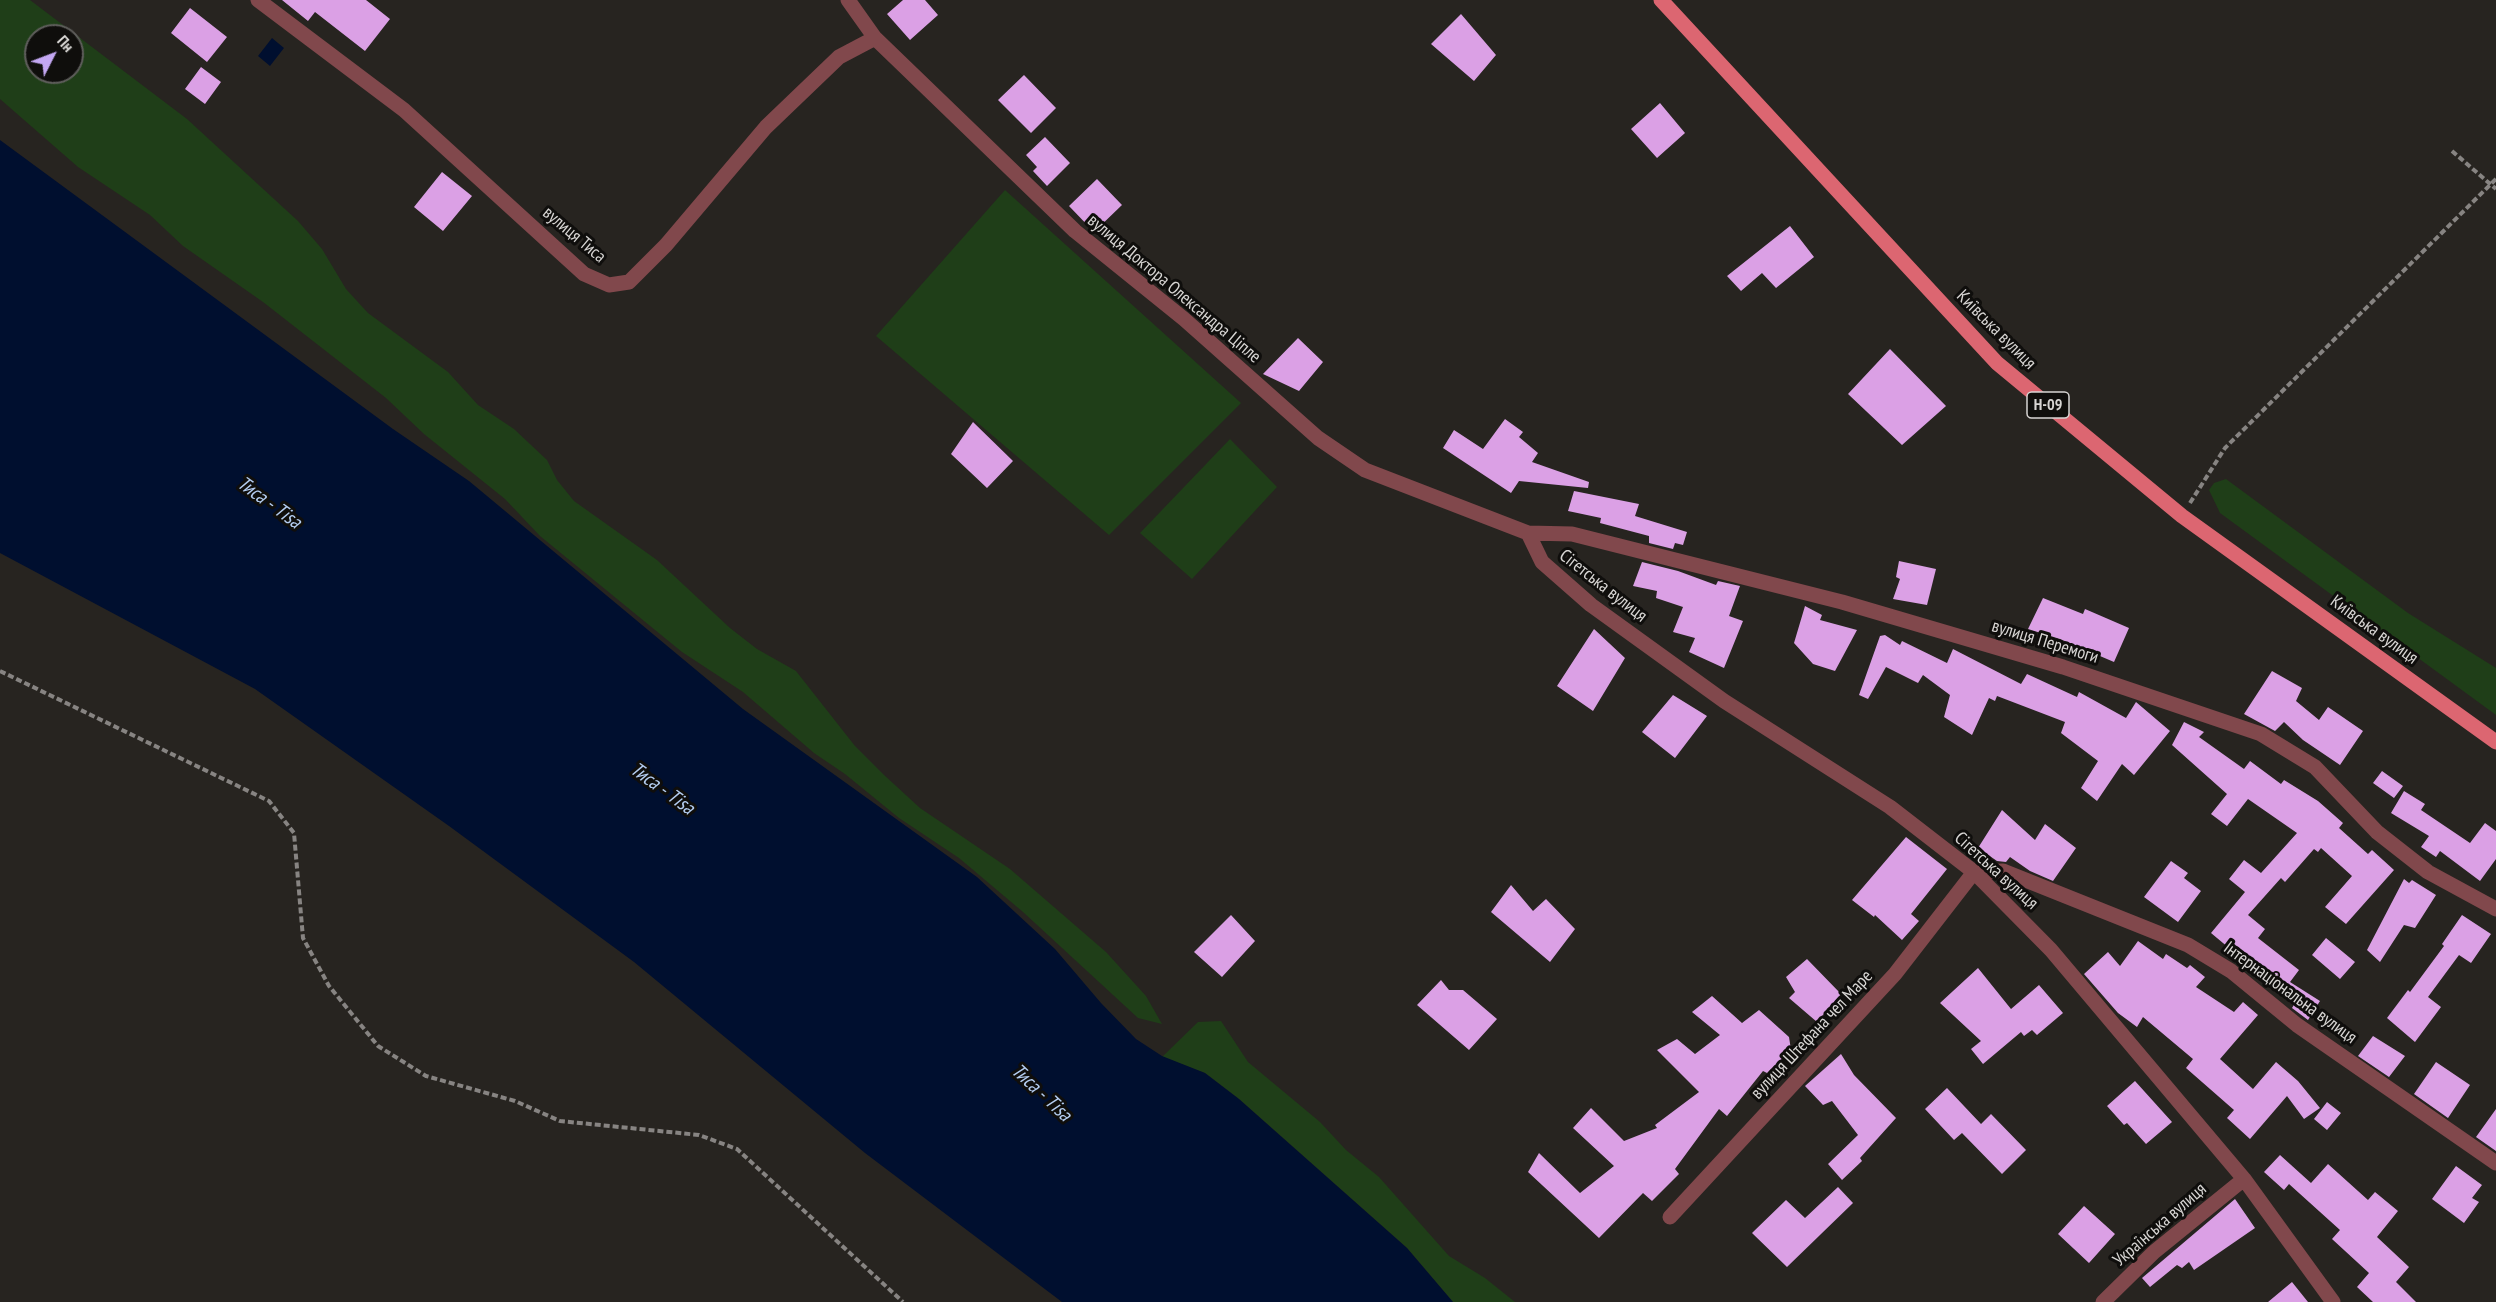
<!DOCTYPE html>
<html>
<head>
<meta charset="utf-8">
<style>
	body { margin:0 }
	#map { position:relative; width:2496px; height:1302px; overflow:hidden; background:#272420; font-family:"PT Sans Narrow",sans-serif }
	canvas { display:block }
	.north { position:absolute; left:24px; top:24px; width:60px; height:60px; box-sizing:border-box; background:#0f0e0c; border:2px solid #5f5e5c; border-radius:50%; rotate:48deg; font-size:16px; font-weight:700; line-height:24px; text-align:center; color:#d7d5d3 }
	.north::after { content:''; display:block; margin:auto; width:21px; height:27px; background:#c3a7f2; clip-path:polygon(50% 0,100% 100%,50% 72%,0 100%) }
</style>
</head>
<body>
<div id="map">
<canvas width="2496" height="1302"></canvas>
<div class="north">Пн</div>
</div>
<script>
const g = document.querySelector('canvas').getContext('2d');
g.lineJoin = 'round';
function paint(path, color) {
  g.fillStyle = color;
  g.fill(path, 'evenodd');
}
function poly(rows) {
  const path = new Path2D();
  for (const r of rows) {
    path.moveTo(r[0], r[1]);
    for (let i = 2; i < r.length; i += 2) path.lineTo(r[i], r[i + 1]);
  }
  return path;
}
function strokePath(path, color, width, dash) {
  g.strokeStyle = color;
  g.lineWidth = width;
  g.lineCap = dash ? 'butt' : 'round';
  g.setLineDash(dash || []);
  g.stroke(path);
}
function write(font, color, halo, rows, align = 'center') {
  g.font = font + ' "PT Sans Narrow",sans-serif';
  g.lineWidth = 6;
  g.setLineDash([]);
  g.textBaseline = 'middle';
  g.strokeStyle = halo;
  g.fillStyle = color;
  for (const [text, x, y, turn = 0] of rows) {
    g.save();
    g.translate(x, y);
    g.rotate((+turn || 0) * Math.PI / 180);
    g.textAlign = isNaN(turn) ? turn : align;
    if (halo) g.strokeText(text, 0, 0);
    g.fillText(text, 0, 0);
    g.restore();
  }
}
paint(poly([
	[0,0,30,0,187,119,298,221,322,249,346,289,368,313,448,372,478,405,514,429,547,460,557,480,574,501,657,560,730,628,757,649,796,671,855,746,883,774,920,808,1010,869,1106,952,1146,996,1162,1024,1138,1018,1023,912,959,858,899,818,845,774,814,753,743,692,682,652,540,536,505,499,424,434,386,398,263,302,183,246,150,215,78,167,0,99],
	[36,36,72,36,72,72,36,72],
	[1005,190,1241,403,1109,535,876,336],
	[1230,439,1277,487,1192,579,1140,533],
	[2226,479,2408,613,2496,668,2496,715,2220,513,2209,490,2214,483],
	[1221,1021,1248,1062,1320,1122,1346,1150,1379,1177,1449,1256,1485,1278,1515,1302,1453,1302,1407,1248,1239,1099,1205,1073,1162,1057,1198,1022]
]), '#1f3e18');
paint(poly([
	[272,38,284,48,270,66,258,56],
	[0,140,393,429,469,481,743,709,977,877,1055,949,1101,1003,1136,1039,1162,1056,1205,1073,1239,1099,1407,1248,1453,1302,1062,1302,865,1153,634,962,449,826,255,689,0,553]
]), '#000f2f');
paint(poly([
	[282,0,366,0,390,19,365,51,315,12,308,21],
	[903,0,925,0,938,15,910,40,887,14],
	[190,8,227,37,207,62,171,33],
	[1461,14,1496,55,1474,81,1431,44],
	[201,67,221,82,205,104,185,89],
	[1024,75,1056,108,1031,133,998,100],
	[1660,103,1685,133,1657,158,1631,129],
	[1045,137,1070,163,1047,186,1033,171,1037,167,1026,155],
	[442,172,472,196,443,231,414,207],
	[1097,179,1122,205,1094,232,1069,206],
	[1790,226,1814,257,1776,288,1762,273,1741,291,1727,276],
	[1298,338,1323,362,1299,391,1263,374],
	[1890,349,1946,406,1902,445,1848,394],
	[1505,419,1523,432,1519,437,1538,453,1532,462,1589,482,1588,488,1519,481,1511,493,1443,448,1454,430,1483,449],
	[973,422,1013,461,987,488,951,454],
	[1574,491,1639,504,1635,516,1687,532,1683,545,1675,543,1673,549,1649,543,1649,536,1600,523,1601,518,1568,511],
	[1899,561,1936,569,1927,605,1893,599,1900,579,1896,577],
	[1642,562,1678,571,1716,585,1718,581,1740,586,1729,616,1743,621,1724,668,1689,652,1695,638,1673,632,1683,607,1656,598,1657,591,1633,586],
	[2043,598,2083,614,2085,609,2129,628,2114,662,2060,639,2028,629],
	[1805,606,1822,615,1820,620,1857,630,1835,671,1813,664,1794,643],
	[1594,629,1625,658,1593,711,1557,686],
	[1885,635,1900,645,1902,641,1947,663,1953,649,2021,684,2027,674,2077,697,2079,692,2126,718,2136,702,2170,731,2134,775,2122,764,2097,801,2081,788,2098,761,2061,733,2065,722,1997,696,1995,701,1989,698,1972,735,1944,717,1950,695,1923,675,1918,683,1886,667,1868,699,1859,695,1880,636],
	[2272,671,2302,688,2296,701,2319,720,2328,707,2363,731,2340,765,2303,740,2284,722,2275,731,2244,714],
	[1673,695,1707,716,1675,758,1642,732],
	[2184,722,2204,732,2199,737,2244,769,2250,761,2281,784,2284,780,2318,801,2343,823,2339,828,2368,854,2372,850,2394,870,2346,924,2325,907,2352,876,2321,848,2318,852,2314,849,2285,882,2281,878,2248,915,2265,929,2258,938,2299,970,2290,982,2320,1001,2308,1020,2292,1008,2295,1003,2211,933,2245,892,2229,879,2244,860,2261,873,2297,833,2248,799,2227,826,2211,814,2227,794,2172,745],
	[2382,771,2403,786,2394,798,2373,783],
	[2404,791,2425,804,2421,810,2470,843,2485,823,2496,831,2496,859,2480,881,2440,851,2436,857,2421,847,2429,836,2391,813],
	[2002,810,2035,840,2045,824,2076,848,2053,881,2030,871,2010,857,2006,862,1997,861,1978,848],
	[1906,837,1947,869,1911,914,1919,921,1902,940,1875,915,1874,917,1852,900],
	[2171,861,2188,873,2184,878,2201,891,2178,922,2144,897],
	[2404,879,2409,883,2412,880,2436,895,2415,928,2404,925,2380,962,2367,950],
	[1511,885,1533,911,1546,899,1575,929,1550,962,1491,912],
	[1231,915,1255,941,1222,977,1194,952],
	[2462,915,2491,934,2471,963,2459,955,2428,997,2441,1007,2415,1042,2387,1018,2408,990,2410,992,2444,946,2442,944],
	[2326,938,2355,962,2340,979,2312,955],
	[2138,941,2163,959,2166,954,2187,968,2190,965,2205,977,2196,987,2234,1012,2243,1002,2258,1015,2220,1059,2253,1089,2276,1062,2298,1081,2320,1108,2304,1119,2287,1096,2250,1139,2227,1118,2234,1110,2186,1068,2193,1059,2143,1017,2137,1027,2118,1013,2084,974,2108,952,2120,966],
	[1807,959,1841,994,1817,1022,1789,998,1795,992,1786,977],
	[1978,968,2011,1009,2039,985,2063,1013,2037,1035,2032,1030,2024,1036,2021,1032,1983,1064,1971,1049,1981,1041,1940,1003],
	[1441,980,1449,990,1463,990,1497,1019,1469,1050,1417,1005],
	[1712,996,1742,1023,1759,1010,1789,1037,1791,1050,1767,1073,1763,1071,1727,1116,1719,1109,1675,1169,1679,1174,1652,1201,1643,1193,1599,1238,1528,1172,1539,1153,1580,1193,1614,1166,1573,1128,1591,1108,1624,1141,1657,1128,1655,1125,1699,1092,1657,1050,1677,1039,1695,1054,1720,1035,1692,1012],
	[2373,1036,2405,1056,2389,1077,2358,1056],
	[1841,1054,1854,1075,1896,1118,1860,1158,1862,1161,1842,1180,1828,1164,1858,1135,1832,1101,1823,1105,1805,1086],
	[2436,1062,2470,1085,2448,1118,2414,1094],
	[2135,1081,2172,1122,2146,1144,2127,1123,2124,1125,2107,1106],
	[1947,1088,1981,1124,1991,1114,2026,1150,2002,1174,1962,1133,1954,1140,1925,1109],
	[2327,1102,2341,1113,2327,1130,2314,1119],
	[2496,1109,2496,1151,2476,1137],
	[2280,1155,2311,1183,2328,1164,2368,1200,2375,1192,2398,1211,2377,1237,2409,1267,2396,1282,2416,1302,2373,1302,2357,1287,2369,1273,2332,1239,2340,1230,2289,1184,2284,1190,2264,1172],
	[2456,1166,2482,1185,2472,1198,2479,1202,2464,1223,2432,1199],
	[1838,1187,1853,1203,1787,1267,1752,1233,1786,1200,1805,1218],
	[2235,1199,2255,1228,2194,1270,2189,1262,2182,1268,2177,1265,2150,1287,2142,1278],
	[2084,1206,2115,1234,2089,1263,2058,1234],
	[2292,1282,2308,1302,2268,1302]
]), '#dba0e5');
strokePath(poly([
	[2452,151,2496,189],
	[2190,503,2225,448,2496,179],
	[0,671,269,801,294,833,303,938,329,986,378,1046,426,1076,515,1101,560,1121,699,1135,737,1149,903,1302]
]), '#878482', 4, [6, 3]);
strokePath(poly([
	[258,0,404,110,584,274,609,285,629,282,666,245,766,127,839,57,875,38],
	[848,0,875,38,1075,231,1184,319,1318,438,1365,470,1528,533,1572,534,1842,602,2063,667,2261,734,2315,767,2377,832,2428,872,2496,909],
	[1528,533,1542,562,1591,605,1724,701,1890,807,1974,872,2051,950,2244,1179,2333,1302],
	[1670,1217,1895,974,1974,872,2003,871,2188,945,2231,971,2297,1025,2496,1163],
	[2103,1302,2154,1252,2244,1179]
]), '#81484c', 15);
strokePath(poly([
	[1661,0,1997,363,2182,516,2496,742]
]), '#dc6671', 15);
for (const [x, y, w] of [
	[2048,405,42]
]) {
  const box = new Path2D();
  box.roundRect(x - w / 2, y - 13, w, 26, 4.5);
  g.fillStyle = '#0f0e0c';
  g.fill(box);
  strokePath(box, '#d7d5d3', 1.5);
}
write('bold 16px', '#d7d5d3', null, [
	["Н-09",2048,405]
]);
write('18px', '#d7d5d3', '#0f0e0c', [
	["вулиця Тиса",574,235,40],
	["вулиця Доктора Олександра Ціпле",1174,289,40],
	["Київська вулиця",1996,330,45],
	["Сігетська вулиця",1603,586,38],
	["Київська вулиця",2374,630,36],
	["вулиця Перемоги",2045,642,17],
	["Сігетська вулиця",1996,871,42],
	["Інтернаціональна вулиця",2290,993,36],
	["вулиця Штефана чел Маре",1812,1035,-47],
	["Українська вулиця",2160,1225,-41]
]);
write('italic 20px', '#b4cdf1', '#0f0e0c', [
	["Тиса - Tisa",269,503,36],
	["Тиса - Tisa",662,789,36],
	["Тиса - Tisa",1041,1093,43]
]);
</script>
</body>
</html>
